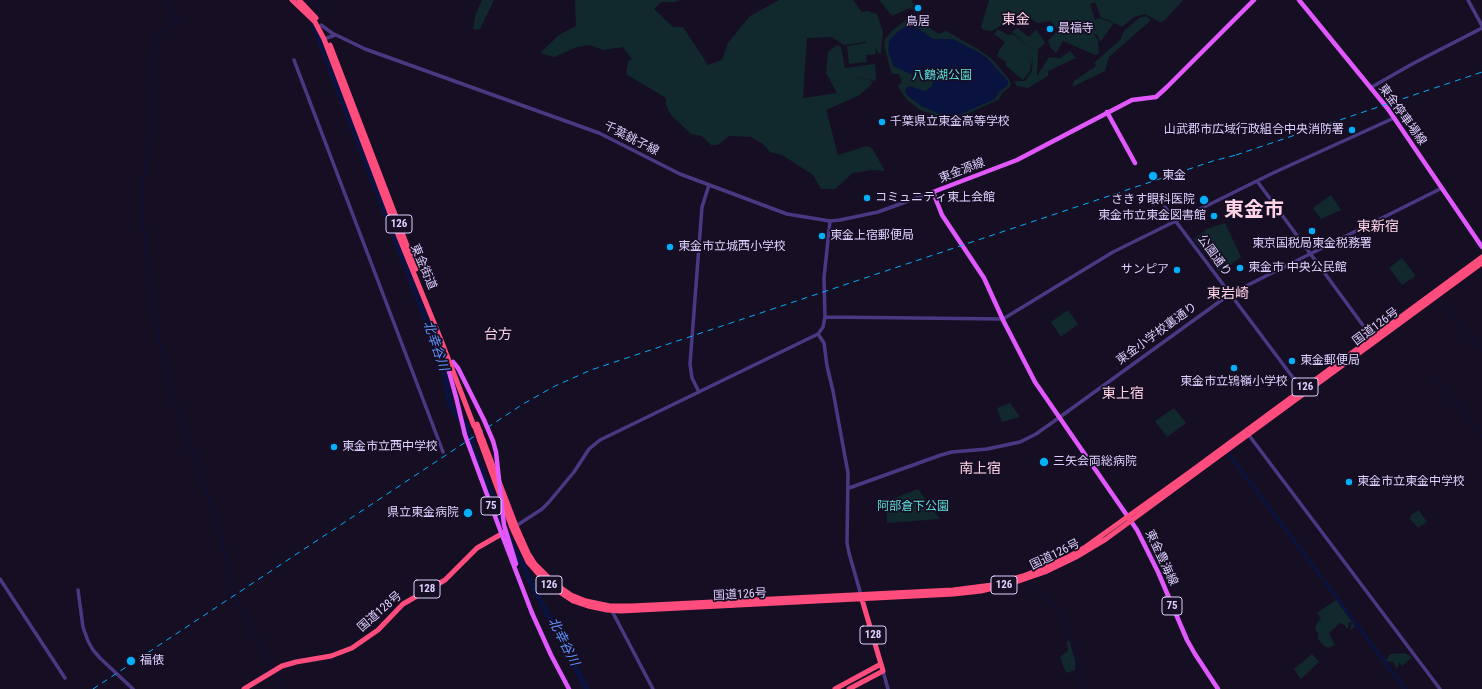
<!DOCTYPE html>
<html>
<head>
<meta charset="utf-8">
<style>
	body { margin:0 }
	canvas { display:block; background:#160e23 }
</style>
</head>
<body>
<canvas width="1482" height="689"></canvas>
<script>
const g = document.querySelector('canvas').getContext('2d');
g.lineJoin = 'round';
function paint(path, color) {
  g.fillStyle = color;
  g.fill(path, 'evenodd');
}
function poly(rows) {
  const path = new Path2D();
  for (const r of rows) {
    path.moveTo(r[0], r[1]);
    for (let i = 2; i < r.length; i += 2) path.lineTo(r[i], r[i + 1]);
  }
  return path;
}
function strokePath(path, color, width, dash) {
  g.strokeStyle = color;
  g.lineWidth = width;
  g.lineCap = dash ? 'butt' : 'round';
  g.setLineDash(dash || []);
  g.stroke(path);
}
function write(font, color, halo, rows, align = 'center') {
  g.font = font + ' "Roboto Condensed","Noto Sans JP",sans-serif';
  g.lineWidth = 3.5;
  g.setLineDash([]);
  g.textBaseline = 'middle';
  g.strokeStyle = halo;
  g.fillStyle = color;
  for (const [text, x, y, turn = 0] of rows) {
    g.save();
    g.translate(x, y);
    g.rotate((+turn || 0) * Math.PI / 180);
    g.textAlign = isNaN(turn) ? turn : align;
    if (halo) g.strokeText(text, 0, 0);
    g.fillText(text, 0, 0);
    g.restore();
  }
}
paint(poly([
	[482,0,494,0,480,29,473,30,475,16],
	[575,0,680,0,675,2,661,2,654,9,673,27,683,27,708,65,722,60,728,43,750,16,779,0,853,0,862,12,867,11,877,14,883,32,881,53,878,53,875,47,876,54,866,55,867,62,849,64,847,46,866,43,865,38,865,42,844,45,832,37,807,38,803,98,837,93,826,73,828,52,837,45,841,47,845,68,875,64,876,81,846,74,873,81,871,85,858,96,826,110,838,155,867,146,872,148,885,171,872,170,853,173,835,189,821,189,813,175,782,155,770,152,763,144,751,137,729,136,718,145,711,145,702,136,691,134,671,115,666,105,666,98,626,74,628,62,632,59,623,47,603,50,590,45,577,47,555,57,540,53,559,35,576,26],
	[879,0,911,0,916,8,913,10,910,8,892,16],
	[989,0,1183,0,1164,21,1160,22,1145,14,1134,17,1122,27,1109,20,1101,18,1095,2,1090,4,1095,20,1092,32,1095,20,1099,18,1114,23,1100,42,1098,36,1093,33,1098,40,1099,53,1095,55,1063,41,1056,53,1051,48,1048,41,1058,30,1051,21,1037,23,1023,13,992,31,984,30,981,27],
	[920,14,927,18,923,24,939,34,946,31,978,49,992,59,1008,78,1011,84,1009,88,1003,92,998,100,960,117,943,118,920,110,906,99,898,86,902,82,899,74,892,74,884,45,885,39,892,31,912,15],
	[1146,16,1151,20,1109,57,1105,71,1072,87,1074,81,1096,66,1094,63,1120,40,1124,31,1139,18],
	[1017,28,1029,37,1036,29,1045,43,1038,49,1037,76,1049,57,1060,58,1070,51,1076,58,1048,71,1048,76,1028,88,1017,86,1014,81,1025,81,1032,71,1033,56,1030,71,1023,80,1005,65,1006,62,997,56,999,51,1005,42,994,34,998,29,1008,35,1013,34,1034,51,1012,32],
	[1331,195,1341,210,1321,219,1313,208],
	[1225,223,1241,257,1220,273,1194,239,1207,229],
	[1402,258,1416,276,1402,285,1389,268],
	[1068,310,1078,324,1061,337,1051,322],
	[1010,403,1020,417,1002,422,997,408],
	[1174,408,1186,423,1167,437,1155,421],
	[918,489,940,519,887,523,887,501],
	[1419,510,1427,522,1418,528,1410,519,1411,515],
	[1336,600,1355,626,1350,631,1352,622,1349,622,1348,628,1346,628,1345,625,1340,623,1329,633,1335,645,1328,648,1323,645,1318,639,1318,633,1315,629,1317,623,1321,619,1317,613],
	[1069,640,1075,660,1075,670,1066,673,1060,657,1068,651,1067,642],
	[1405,653,1412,657,1402,666,1399,662,1397,669,1393,662,1386,661,1390,654],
	[1312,654,1319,662,1301,679,1294,669]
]), '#11282d');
paint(poly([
	[907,27,916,27,933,39,953,39,980,53,987,58,1008,81,1008,85,999,92,995,99,959,115,945,116,921,106,908,96,905,91,906,88,910,86,925,91,931,87,933,82,920,73,913,75,893,66,888,50,889,40,901,29]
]), '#0a1340');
strokePath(poly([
	[165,0,178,22,154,37,157,44,154,55,153,70,149,83,153,97,154,110,147,150,144,175,142,181,144,233,148,277,162,354,173,396,222,538,230,588,273,670],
	[308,0,321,7,317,17],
	[1438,299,1482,351],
	[1435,376,1482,437],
	[1031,582,1033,588,1064,616,1085,689],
	[275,672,284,689]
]), '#0a1340', 1);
strokePath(poly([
	[1228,453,1322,578],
	[1325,582,1393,673],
	[1395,675,1405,689]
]), '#0a1340', 3);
strokePath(poly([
	[314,26,435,343,444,371,450,405,458,417,466,424,476,456,504,525],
	[509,538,531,583,587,689]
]), '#0a1340', 5.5);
strokePath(poly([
	[1468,0,1482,26],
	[321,25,332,33,365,49,599,133,680,174,787,214,830,221,840,220,878,212,933,192],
	[324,39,335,35],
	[294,60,443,452],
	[1370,88,1414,63,1482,28],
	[1257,181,1373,339],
	[1165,207,1303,391],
	[825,317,1003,319,1113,252,1273,173,1394,118],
	[818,334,824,343,827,366,833,391,848,473,847,543,849,553,861,595],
	[699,392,692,378,690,364,702,207,709,185],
	[1248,434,1440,689],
	[849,488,941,455,952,452,987,449,1020,442,1036,434,1053,422,1230,294,1442,188],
	[516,526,542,509,549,502,574,472,589,449,600,440,818,334,823,327,825,317,824,278,830,221],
	[0,579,65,678],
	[78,590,83,627,88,641,93,650,100,658,133,689],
	[612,611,653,689],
	[883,671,888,689]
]), '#4a3982', 3.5);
strokePath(poly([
	[1299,0,1388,109,1482,247],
	[1107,112,1135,163],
	[443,350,456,397],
	[453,362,458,368,484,420],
	[532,613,551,655,569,689],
	[1218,689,1195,654,1187,640,1158,572,1137,530,1035,382,1004,322,984,278,942,215,933,192,1017,160,1132,100,1156,97,1167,87,1254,0]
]), '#e158fe', 4.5);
strokePath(poly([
	[292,0,315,22,324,39,399,237,441,340,474,426],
	[299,0,316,18],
	[330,45,416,269],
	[483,440,516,526,528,553,535,564,554,583,571,595,586,601,610,606,632,606,953,590,992,585,1023,576,1041,569,1070,556,1084,548,1190,472,1482,257],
	[480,441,512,528,528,562,544,580,558,591,573,601,588,606,607,610,621,611,954,594,981,591,1010,584,1045,572,1076,557,1106,539,1482,263],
	[244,689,282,666,296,662,331,656,352,648,378,630,403,604,445,580,477,548,505,532],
	[835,689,881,664],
	[849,689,883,671,861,596]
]), '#fe4c7d', 5);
strokePath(poly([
	[1236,155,1482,72],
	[93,689,523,404,555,386,591,370,1213,161,1240,154]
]), '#01affa', 1, [6, 5]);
strokePath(poly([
	[456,397,465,435,499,527,532,613],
	[484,420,493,441,496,452,504,525,516,564]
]), '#e158fe', 4.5);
strokePath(poly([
	[477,424,483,440],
	[475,427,480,441]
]), '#fe4c7d', 5);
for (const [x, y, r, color] of [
	[918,8,4,"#01affa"],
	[1050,29,4,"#01affa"],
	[882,122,4,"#01affa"],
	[1352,130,4,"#01affa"],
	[1153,176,5,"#01affa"],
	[867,198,4,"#01affa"],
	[1204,200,5,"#01affa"],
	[1214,216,4,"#01affa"],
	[1312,231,4,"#01affa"],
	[822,236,4,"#01affa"],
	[670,247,4,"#01affa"],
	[1240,268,4,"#01affa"],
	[1177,270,4,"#01affa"],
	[1292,361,4,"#01affa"],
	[1234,368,4,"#01affa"],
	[334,447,4,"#01affa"],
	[1044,462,5,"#01affa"],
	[1349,482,4,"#01affa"],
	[468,513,5,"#01affa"],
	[131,661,5,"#01affa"]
]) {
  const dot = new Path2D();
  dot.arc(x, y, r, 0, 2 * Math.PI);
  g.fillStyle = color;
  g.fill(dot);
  strokePath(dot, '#160e23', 1.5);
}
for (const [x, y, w] of [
	[399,224,26],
	[1305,387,26],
	[491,506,20],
	[549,585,26],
	[1004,585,26],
	[427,589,26],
	[1172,606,20],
	[873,635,26]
]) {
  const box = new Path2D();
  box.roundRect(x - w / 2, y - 9, w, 18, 3);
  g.fillStyle = '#160e23';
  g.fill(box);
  strokePath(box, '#dfd0ff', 1);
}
write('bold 11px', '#dfd0ff', null, [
	["126",399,224],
	["126",1305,387],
	["75",491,506],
	["126",549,585],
	["126",1004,585],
	["128",427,589],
	["75",1172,606],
	["128",873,635]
]);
write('12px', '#dfd0ff', '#160e23', [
	["鳥居",918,22,"center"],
	["最福寺",1058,29],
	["千葉県立東金高等学校",890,122],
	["山武郡市広域行政組合中央消防署",1344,130,"right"],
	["東金",1162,176],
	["コミュニティ東上会館",875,198],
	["さきす眼科医院",1195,200,"right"],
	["東金市立東金図書館",1206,216,"right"],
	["東金上宿郵便局",830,236],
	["東京国税局東金税務署",1312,244,"center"],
	["東金市立城西小学校",678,247],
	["東金市 中央公民館",1248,268],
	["サンピア",1169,270,"right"],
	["東金郵便局",1300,361],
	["東金市立鴇嶺小学校",1234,382,"center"],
	["東金市立西中学校",342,447],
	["三矢会両総病院",1053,462],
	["東金市立東金中学校",1357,482],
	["県立東金病院",459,513,"right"],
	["福俵",140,661]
], 'left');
write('12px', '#5cdfd8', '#160e23', [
	["八鶴湖公園",942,76],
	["阿部倉下公園",913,507]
]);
write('12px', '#dfd0ff', '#160e23', [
	["東金停車場線",1402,115,54],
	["千葉銚子線",631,139,27],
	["東金源線",962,171,-21],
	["公園通り",1214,256,54],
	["東金街道",423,267,67],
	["国道126号",1376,327,-37],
	["東金小学校裏通り",1157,334,-36],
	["国道126号",1055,555,-26],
	["東金豊海線",1161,558,65],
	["国道126号",740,595,-3],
	["国道128号",380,612,-41]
]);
write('italic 13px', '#5e94fe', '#160e23', [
	["北幸谷川",435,346,71],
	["北幸谷川",563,642,63]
]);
write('14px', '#ffd2e5', '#160e23', [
	["東金",1016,20],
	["東新宿",1378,227],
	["東岩崎",1228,294],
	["台方",498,335],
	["東上宿",1123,394],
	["南上宿",980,469]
]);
write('bold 20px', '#ffd2e5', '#160e23', [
	["東金市",1254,211]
]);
</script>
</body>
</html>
